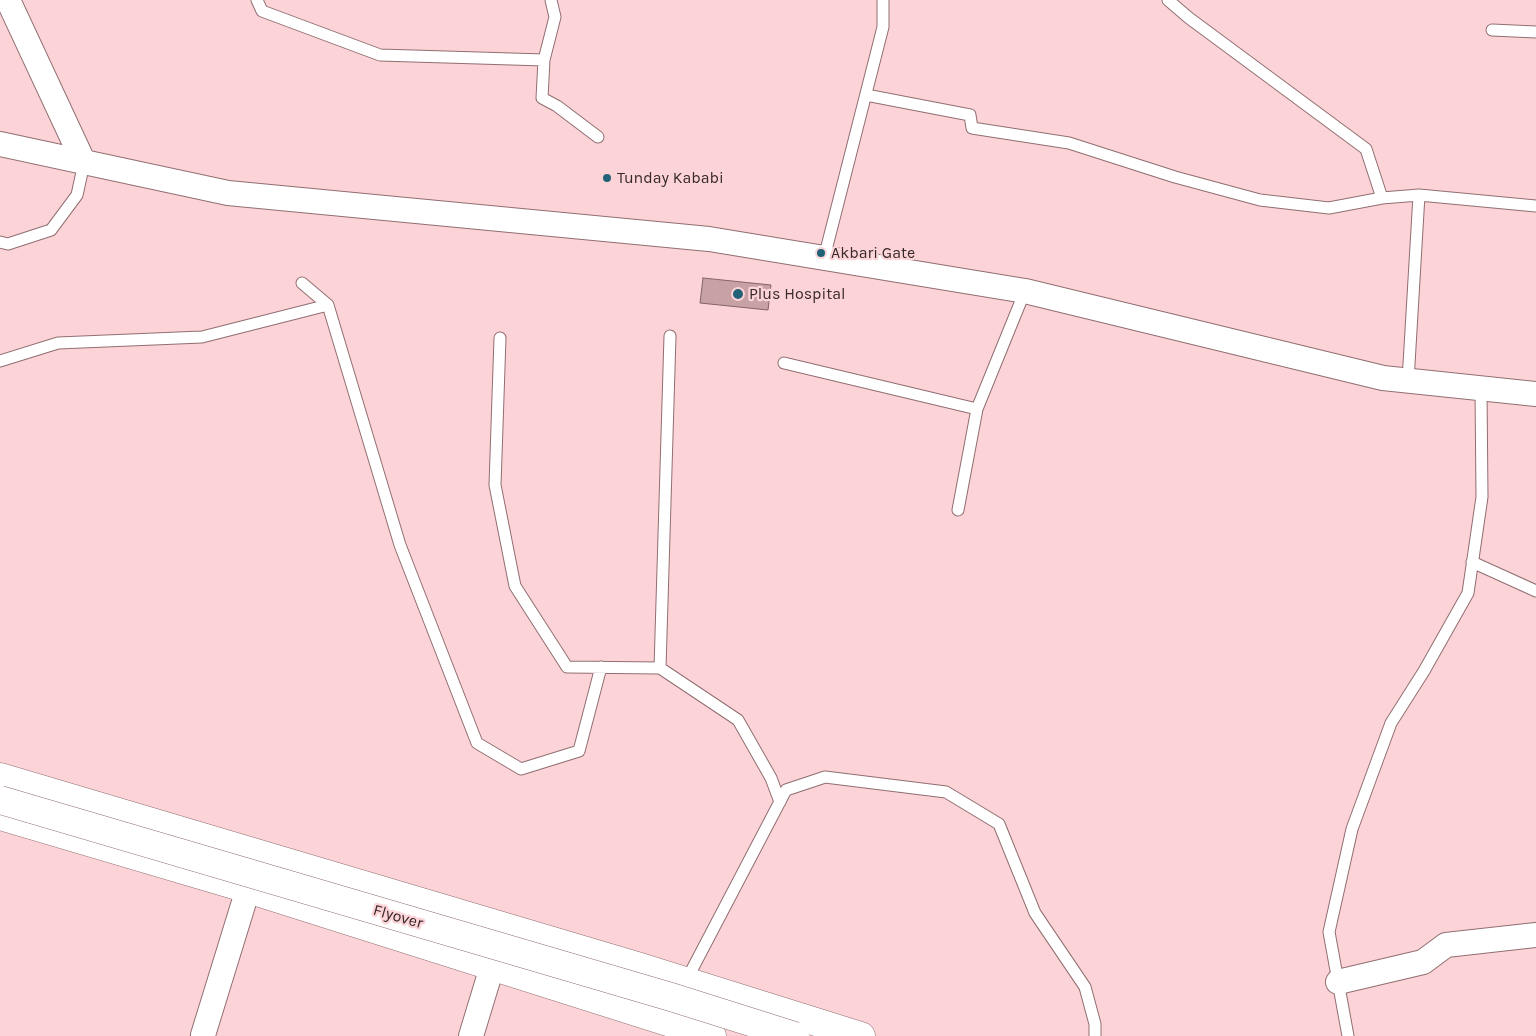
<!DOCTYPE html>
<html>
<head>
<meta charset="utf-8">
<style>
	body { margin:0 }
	canvas { display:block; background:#fcd4d7 }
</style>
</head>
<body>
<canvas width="1536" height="1036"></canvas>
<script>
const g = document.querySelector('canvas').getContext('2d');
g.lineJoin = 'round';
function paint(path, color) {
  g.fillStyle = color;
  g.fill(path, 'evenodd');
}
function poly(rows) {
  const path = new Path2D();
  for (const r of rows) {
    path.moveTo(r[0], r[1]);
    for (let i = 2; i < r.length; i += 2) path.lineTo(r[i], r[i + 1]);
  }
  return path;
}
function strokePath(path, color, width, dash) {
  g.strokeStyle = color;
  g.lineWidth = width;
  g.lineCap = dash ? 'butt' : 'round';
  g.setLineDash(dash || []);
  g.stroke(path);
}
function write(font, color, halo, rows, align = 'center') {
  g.font = font + ' Karla,sans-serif';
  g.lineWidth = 4.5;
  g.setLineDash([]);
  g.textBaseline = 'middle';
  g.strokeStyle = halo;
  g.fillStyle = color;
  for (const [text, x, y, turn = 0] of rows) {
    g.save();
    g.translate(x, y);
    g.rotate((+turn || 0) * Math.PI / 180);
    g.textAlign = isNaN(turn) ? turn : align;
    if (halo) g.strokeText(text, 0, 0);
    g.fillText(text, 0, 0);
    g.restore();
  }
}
const building = poly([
	[703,278,771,285,768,310,700,303,703,278]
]);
paint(building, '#c7a1a3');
strokePath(building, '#856366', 1);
const service = poly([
	[257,0,262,11,380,55,544,60],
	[551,0,555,17,544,60,542,98,557,106,598,137],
	[1168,0,1189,18,1366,149,1382,198],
	[1492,30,1536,32],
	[866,95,970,115,972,128,1069,143,1175,177,1260,200,1329,208,1382,198,1419,195,1536,206],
	[0,242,8,244,51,230,77,195,84,163],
	[824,258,883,27,883,0],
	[302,283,328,305,400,545,477,743,521,769,579,751,601,667],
	[500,338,495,485,515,586,567,667,660,668,670,336],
	[0,361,58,343,202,337,328,305],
	[784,363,977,409],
	[1408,381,1419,195],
	[958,510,977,409,1025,291],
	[1472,562,1536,591],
	[660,668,738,720,771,778,780,802],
	[686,981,786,790,825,777,946,792,999,824,1035,913,1085,987,1095,1024,1095,1036],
	[1348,1036,1329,932,1352,829,1391,723,1424,671,1468,593,1482,497,1481,389]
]);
const minor = poly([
	[8,0,84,163],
	[0,144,228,193,709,239,1025,291,1383,378,1536,394],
	[1338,982,1423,962,1446,945,1536,935],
	[203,1035,248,889],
	[471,1036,492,967]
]);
const secondary = poly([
	[0,777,640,967,861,1036],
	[0,816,248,889,712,1036]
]);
strokePath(service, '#916e71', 13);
strokePath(minor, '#916e71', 26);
strokePath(secondary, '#916e71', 29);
strokePath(service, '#fff', 11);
strokePath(minor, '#fff', 24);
strokePath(secondary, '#fff', 28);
const secondaryBridge = poly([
	[0,800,671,997,795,1036]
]);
strokePath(secondaryBridge, '#916e71', 29, []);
strokePath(secondaryBridge, '#fff', 28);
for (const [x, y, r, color] of [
	[607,178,5,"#226277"],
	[821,253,5,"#226277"],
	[738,294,6,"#226277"]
]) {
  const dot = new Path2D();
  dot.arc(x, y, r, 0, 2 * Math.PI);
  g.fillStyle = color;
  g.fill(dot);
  strokePath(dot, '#fcd4d7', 2);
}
write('16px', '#38292a', '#fcd4d7', [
	["Tunday Kababi",617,178],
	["Akbari Gate",831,253],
	["Plus Hospital",749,294]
], 'left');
write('16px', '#38292a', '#fcd4d7', [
	["Flyover",398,917,16]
]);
</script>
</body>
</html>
